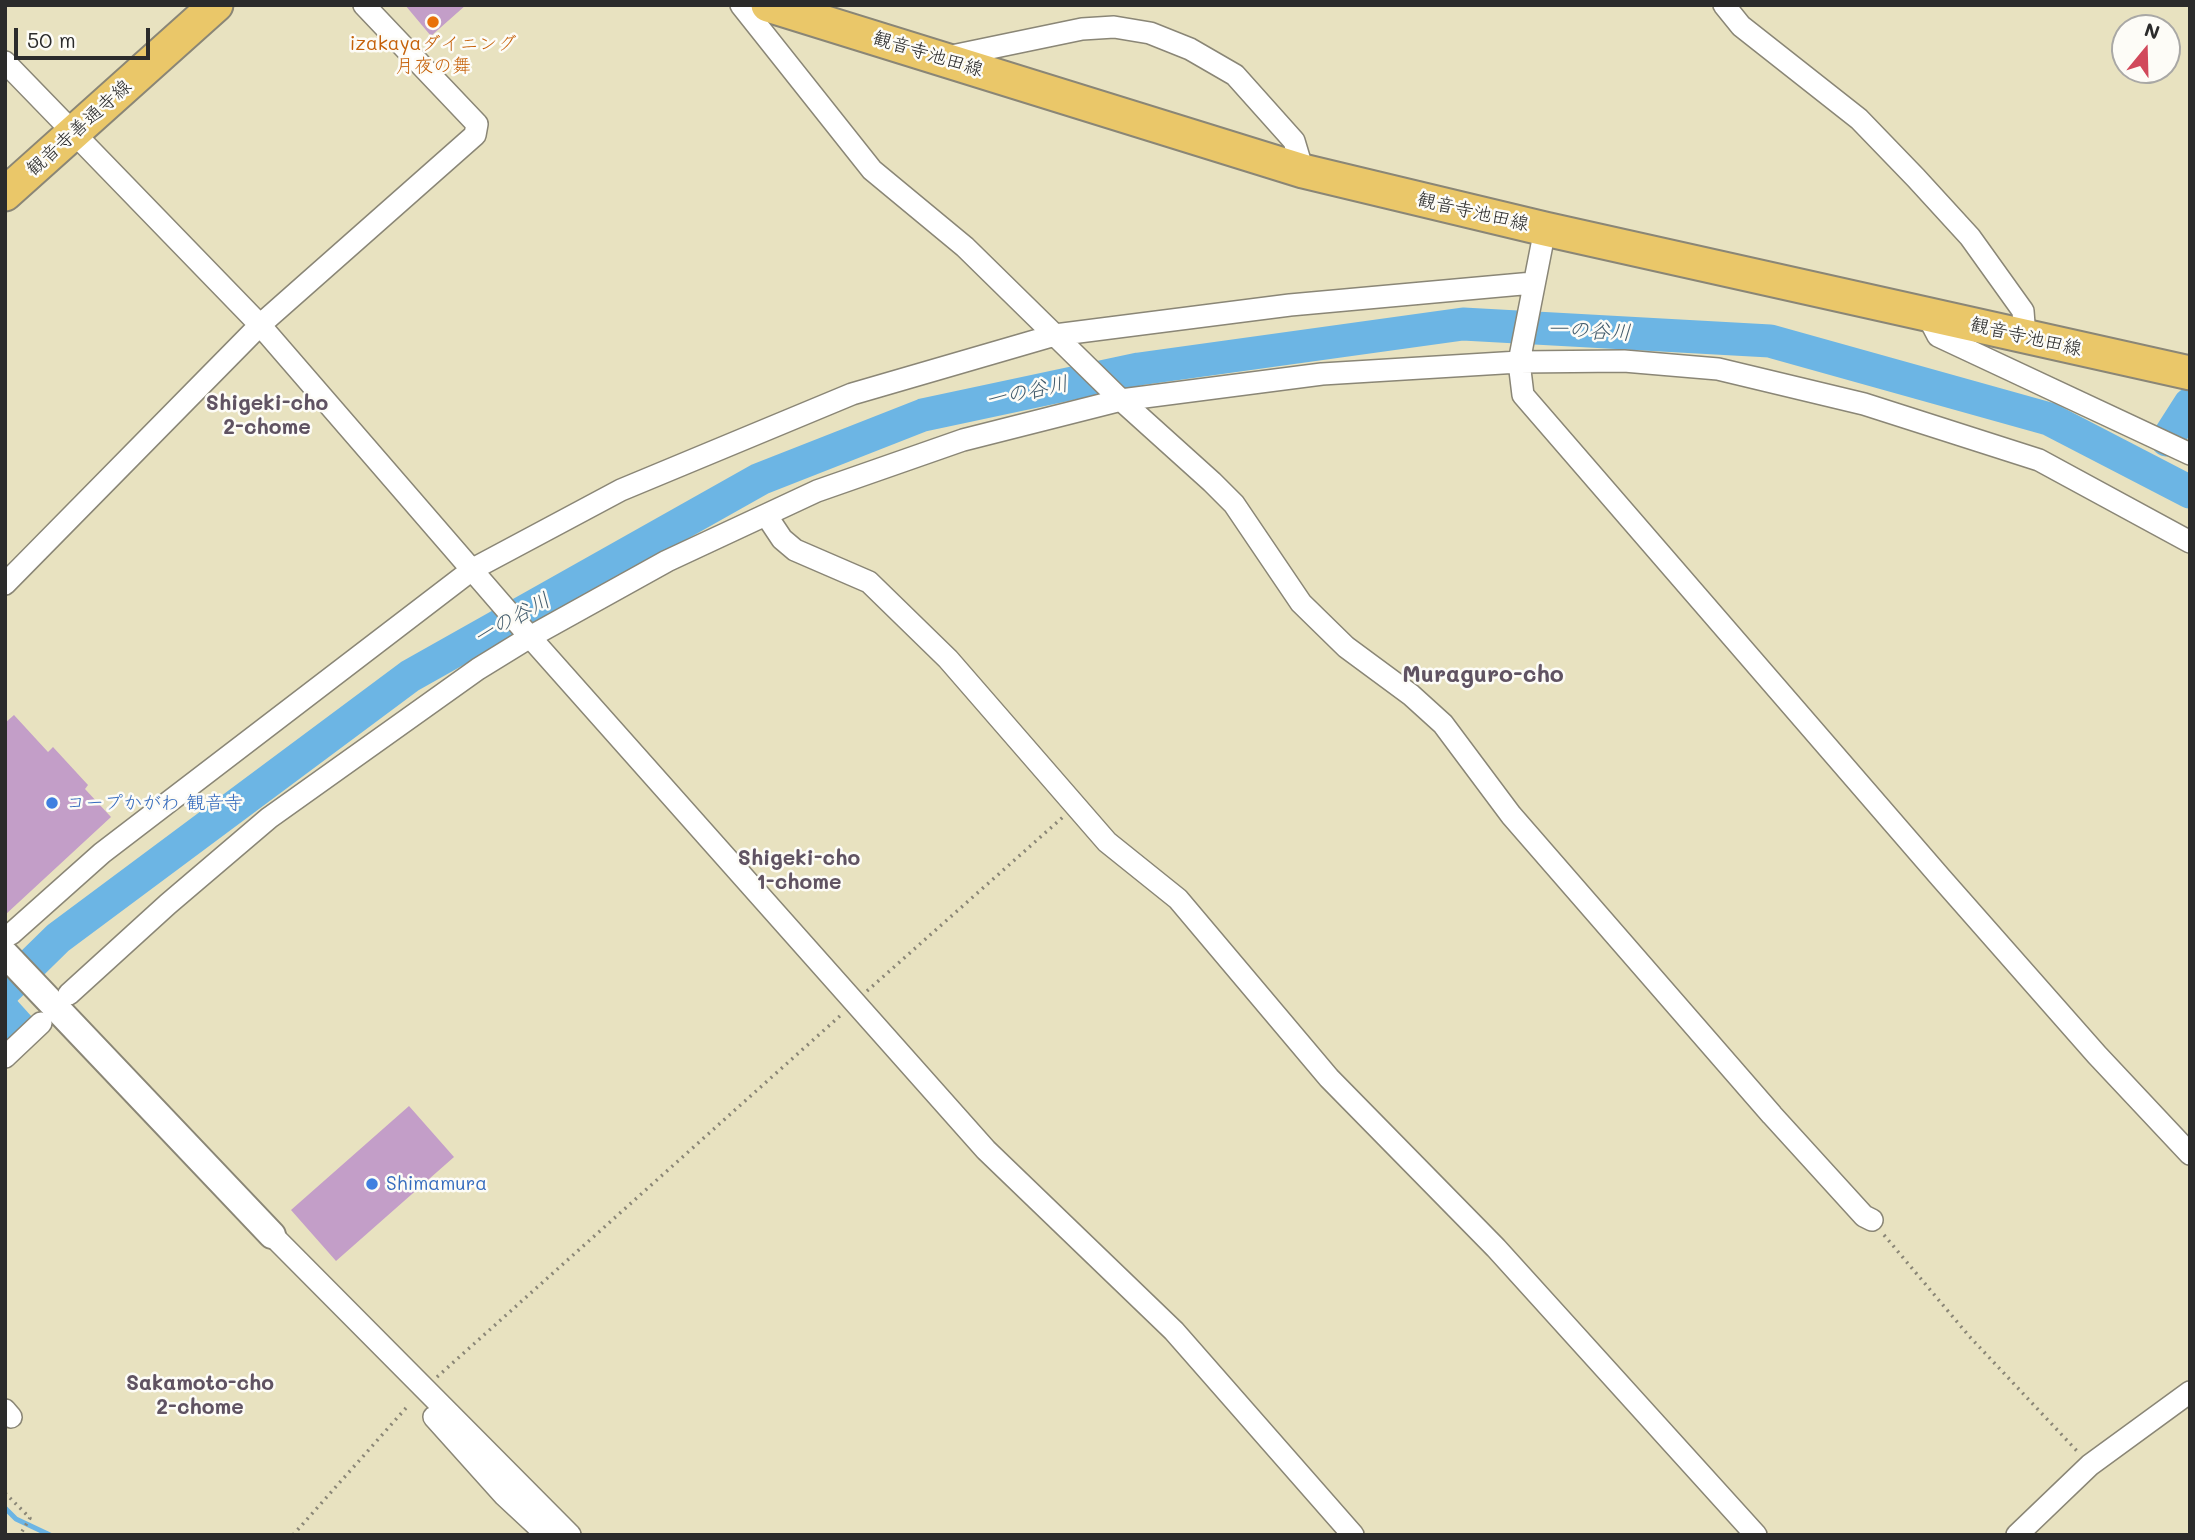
<!DOCTYPE html>
<html>
<head>
<meta charset="utf-8">
<style>
	body { margin:0 }
	#map { position:relative; width:2195px; height:1540px; overflow:hidden; background:#e8e2c0; font-family:Mali,sans-serif }
	canvas { display:block }
	.frame { position:absolute; inset:0; border:7px solid #2b2b2b; pointer-events:none }
	.north { position:absolute; left:2111px; top:14px; width:70px; height:70px; box-sizing:border-box; background:#fdfcf7; border:2px solid #a9a8a5; border-radius:50%; rotate:19deg; font-size:19px; font-weight:700; line-height:28px; text-align:center; color:#2b2b2b }
	.north::after { content:''; display:block; margin:auto; width:24px; height:32px; background:#d1495b; clip-path:polygon(50% 0,100% 100%,50% 72%,0 100%) }
	.scale { position:absolute; left:14px; top:28px; width:136px; height:32px; box-sizing:border-box; border:4px solid #2b2b2b; border-top:0; padding-left:9px; font-size:21px; line-height:24px; white-space:nowrap; color:#2b2b2b; -webkit-text-stroke:5px #fdfcf7; paint-order:stroke }
</style>
</head>
<body>
<div id="map">
<canvas width="2195" height="1540"></canvas>
<div class="frame"></div>
<div class="north">N</div>
<div class="scale">50 m</div>
</div>
<script>
const g = document.querySelector('canvas').getContext('2d');
g.lineJoin = 'round';
function paint(path, color) {
  g.fillStyle = color;
  g.fill(path, 'evenodd');
}
function poly(rows) {
  const path = new Path2D();
  for (const r of rows) {
    path.moveTo(r[0], r[1]);
    for (let i = 2; i < r.length; i += 2) path.lineTo(r[i], r[i + 1]);
  }
  return path;
}
function strokePath(path, color, width, dash) {
  g.strokeStyle = color;
  g.lineWidth = width;
  g.lineCap = dash ? 'butt' : 'round';
  g.setLineDash(dash || []);
  g.stroke(path);
}
function write(font, color, halo, rows, align = 'center') {
  g.font = font + ' Mali,"Klee One",sans-serif';
  g.lineWidth = 5;
  g.setLineDash([]);
  g.textBaseline = 'middle';
  g.strokeStyle = halo;
  g.fillStyle = color;
  for (const [text, x, y, turn = 0] of rows) {
    g.save();
    g.translate(x, y);
    g.rotate((+turn || 0) * Math.PI / 180);
    g.textAlign = isNaN(turn) ? turn : align;
    if (halo) g.strokeText(text, 0, 0);
    g.fillText(text, 0, 0);
    g.restore();
  }
}
paint(poly([
	[5,987,32,1017,5,1043]
]), '#6cb5e4');
strokePath(poly([
	[5,1508,16,1519,50,1535]
]), '#6cb5e4', 5);
strokePath(poly([
	[2167,440,2190,404],
	[5,990,58,938,410,676,760,479,923,415,1139,369,1463,324,1770,341,2049,419,2190,492]
]), '#6cb5e4', 33);
paint(poly([
	[405,5,466,5,431,36],
	[14,715,48,752,53,747,88,785,85,789,111,817,5,915,5,723],
	[409,1106,454,1157,336,1261,291,1210]
]), '#c39ec8');
const minor = poly([
	[741,5,872,170,965,247,1121,400,1212,482,1234,504,1301,603,1346,647,1411,695,1443,724,1511,815,1772,1115,1864,1216,1872,1220],
	[1724,5,1741,26,1859,119,1916,178,1970,237,2023,311,2025,337],
	[947,57,1082,29,1114,27,1150,33,1190,49,1235,75,1294,141,1303,171],
	[5,62,260,325,530,637,986,1150,1174,1331,1353,1535],
	[1545,229,1519,362,1523,395,1941,878,2097,1055,2190,1154],
	[1927,315,1938,336,2190,454],
	[766,515,782,539,795,550,869,582,948,659,1107,842,1178,899,1329,1078,1496,1248,1756,1535],
	[5,584,260,325,475,135,477,124,364,5],
	[11,934,102,853,473,569,621,490,852,394,1055,335,1290,305,1533,283],
	[69,994,168,904,269,818,478,669,530,637,667,561,817,491,963,440,1121,400,1322,374,1519,362,1624,361,1718,369,1864,404,2039,460,2190,542],
	[5,1057,41,1023],
	[272,1235,570,1535],
	[5,1410,11,1417],
	[434,1417,504,1495,547,1535],
	[2017,1535,2090,1465,2190,1392]
]);
const tertiary = poly([
	[5,954,272,1235]
]);
const primary = poly([
	[768,5,1303,171,1545,229,2190,373],
	[5,194,216,5]
]);
strokePath(minor, '#8a8676', 24);
strokePath(tertiary, '#8a8676', 30);
strokePath(primary, '#8a8676', 37);
strokePath(poly([
	[867,991,1063,817],
	[1884,1235,1969,1336,2077,1451],
	[437,1377,841,1015],
	[5,1493,30,1518,20,1535],
	[293,1535,406,1408]
]), '#8a8676', 3.5, [2, 5]);
strokePath(minor, '#fff', 21);
strokePath(tertiary, '#fff', 26);
strokePath(primary, '#eac769', 33);
for (const [x, y, r, color] of [
	[433,22,7,"#e8710a"],
	[52,803,7,"#3f7fe0"],
	[372,1184,7,"#3f7fe0"]
]) {
  const dot = new Path2D();
  dot.arc(x, y, r, 0, 2 * Math.PI);
  g.fillStyle = color;
  g.fill(dot);
  strokePath(dot, '#fdfcf7', 2.5);
}
write('19px', '#c56008', '#fdfcf7', [
	["izakayaダイニング",433,44],
	["月夜の舞",433,66]
]);
write('19px', '#2b2b2b', '#fdfcf7', [
	["観音寺池田線",928,54,17],
	["観音寺善通寺線",79,128,-42],
	["観音寺池田線",1473,212,13],
	["観音寺池田線",2026,337,13]
]);
write('19px', '#366cbe', '#fdfcf7', [
	["コープかがわ 観音寺",66,803],
	["Shimamura",386,1184]
], 'left');
write('italic 21px', '#425b6c', '#fdfcf7', [
	["一の谷川",1589,331,3],
	["一の谷川",1027,392,-12],
	["一の谷川",512,619,-29]
]);
write('bold 21px', '#605362', '#fdfcf7', [
	["Shigeki-cho",267,404],
	["2-chome",267,428],
	["Shigeki-cho",799,859],
	["1-chome",799,883],
	["Sakamoto-cho",200,1384],
	["2-chome",200,1408]
]);
write('bold 23px', '#605362', '#fdfcf7', [
	["Muraguro-cho",1483,675]
]);
</script>
</body>
</html>
